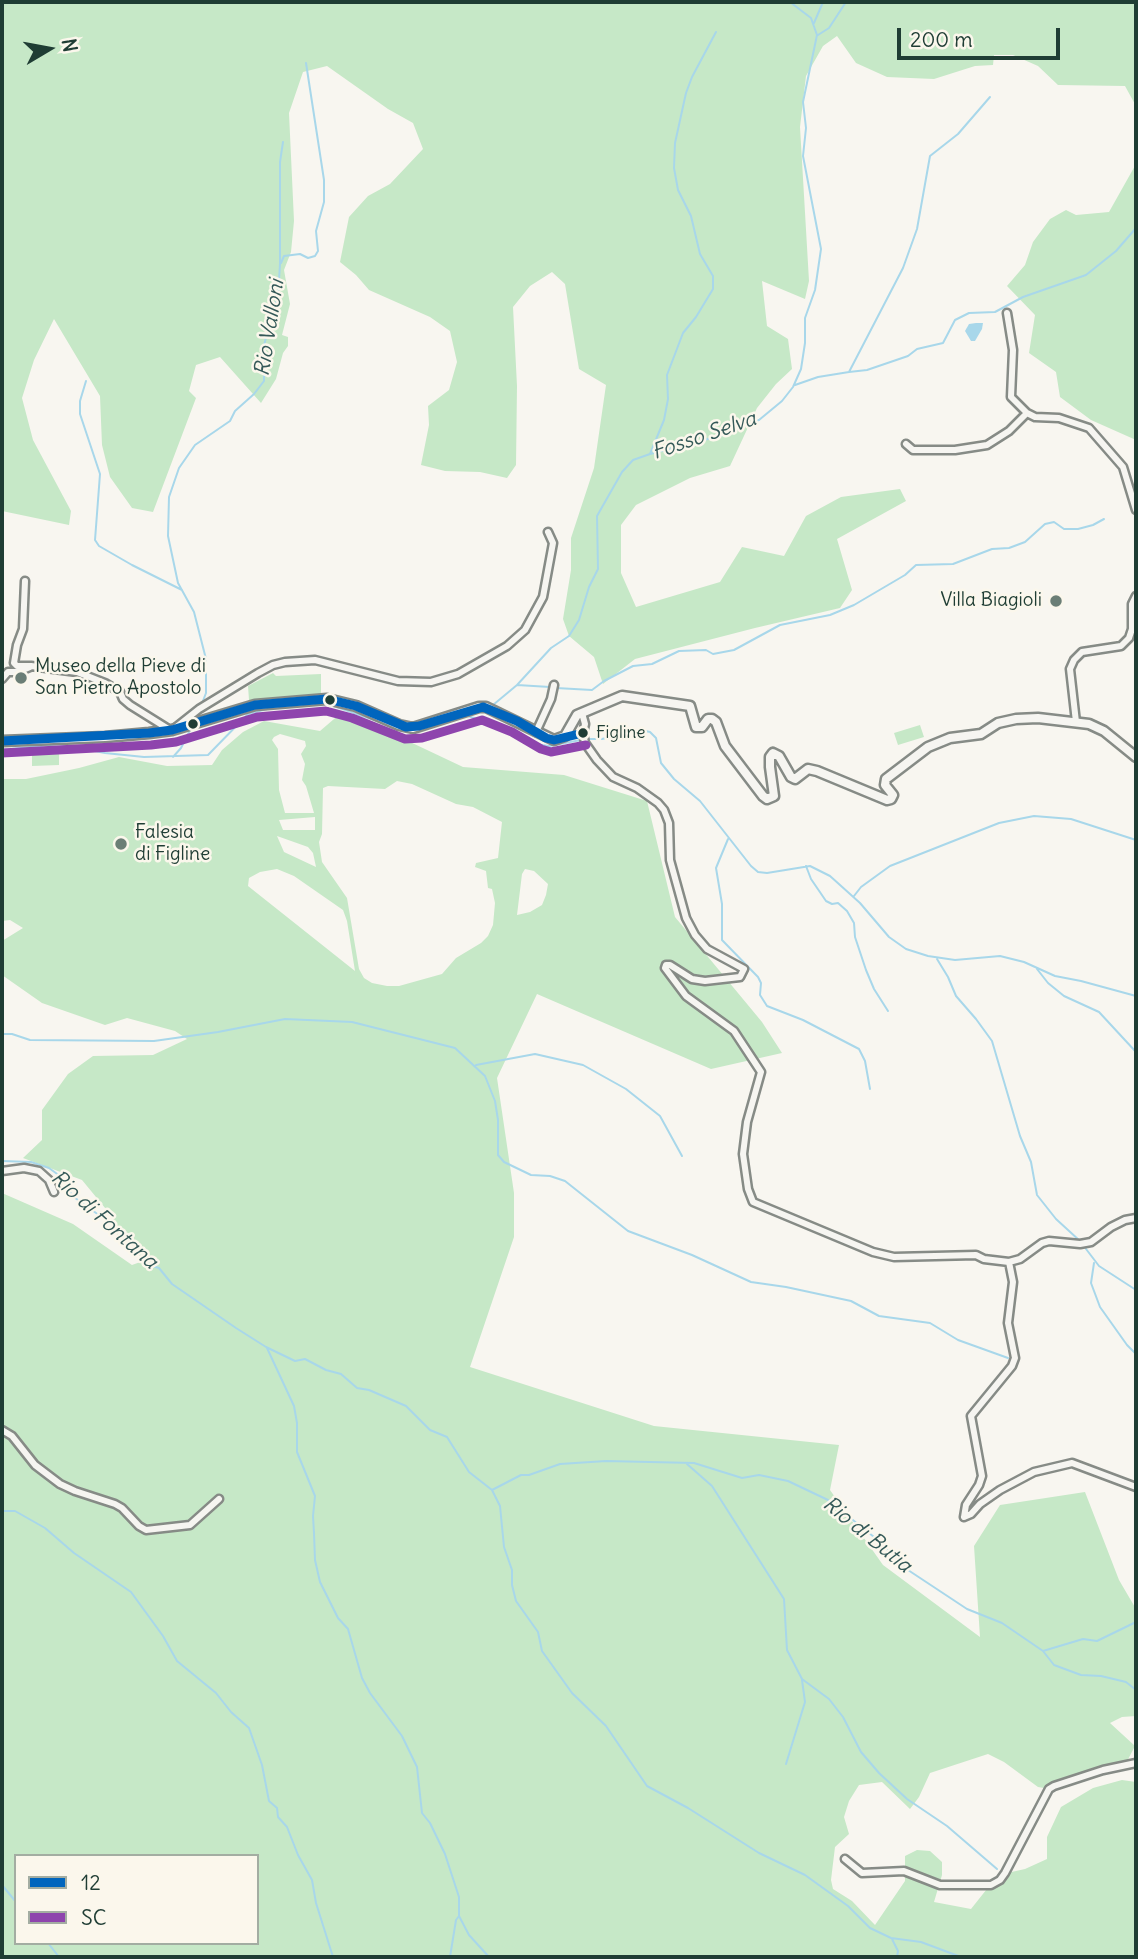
<!DOCTYPE html>
<html>
<head>
<meta charset="utf-8">
<style>
	body { margin:0 }
	#map { position:relative; width:1138px; height:1959px; overflow:hidden; background:#f8f6f0; font-family:Delius,sans-serif }
	canvas { display:block }
	.frame { position:absolute; inset:0; border:4px solid #1f3d34; pointer-events:none }
	.legend { position:absolute; left:14px; top:1854px; width:245px; height:91px; box-sizing:border-box; background:#fbf7ec; border:2px solid #a3ada2; margin:0; padding:9px 12px; list-style:none; font-size:21px; color:#1f3d34 }
	.legend li { display:flex; align-items:center; gap:14px; height:35px }
	.legend b { width:35px; border:2px solid #a3ada2 }
	.north { position:absolute; left:14px; top:14px; width:70px; height:70px; -webkit-text-stroke:5px #fbf7ec; paint-order:stroke; rotate:80deg; font-size:19px; font-weight:700; line-height:28px; text-align:center; color:#1f3d34 }
	.north::after { content:''; display:block; margin:auto; width:24px; height:32px; background:#1f3d34; clip-path:polygon(50% 0,100% 100%,50% 72%,0 100%) }
	.scale { position:absolute; left:897px; top:28px; width:163px; height:32px; box-sizing:border-box; border:4px solid #1f3d34; border-top:0; padding-left:9px; font-size:21px; line-height:24px; white-space:nowrap; color:#1f3d34; -webkit-text-stroke:5px #fbf7ec; paint-order:stroke }
</style>
</head>
<body>
<div id="map">
<canvas width="1138" height="1959"></canvas>
<div class="frame"></div>
<ul class="legend">
<li><b style="height:9px;background:#0065bd"></b>12</li>
<li><b style="height:9px;background:#8e44ad"></b>SC</li>
</ul>
<div class="north">N</div>
<div class="scale">200 m</div>
</div>
<script>
const g = document.querySelector('canvas').getContext('2d');
g.lineJoin = 'round';
function paint(path, color) {
  g.fillStyle = color;
  g.fill(path, 'evenodd');
}
function poly(rows) {
  const path = new Path2D();
  for (const r of rows) {
    path.moveTo(r[0], r[1]);
    for (let i = 2; i < r.length; i += 2) path.lineTo(r[i], r[i + 1]);
  }
  return path;
}
function strokePath(path, color, width, dash) {
  g.strokeStyle = color;
  g.lineWidth = width;
  g.lineCap = dash ? 'butt' : 'round';
  g.setLineDash(dash || []);
  g.stroke(path);
}
function write(font, color, halo, rows, align = 'center') {
  g.font = font + ' Delius,sans-serif';
  g.lineWidth = 5;
  g.setLineDash([]);
  g.textBaseline = 'middle';
  g.strokeStyle = halo;
  g.fillStyle = color;
  for (const [text, x, y, turn = 0] of rows) {
    g.save();
    g.translate(x, y);
    g.rotate((+turn || 0) * Math.PI / 180);
    g.textAlign = isNaN(turn) ? turn : align;
    if (halo) g.strokeText(text, 0, 0);
    g.fillText(text, 0, 0);
    g.restore();
  }
}
paint(poly([
	[2,2,1136,2,1136,106,1125,86,1058,85,1038,66,1013,55,994,55,993,65,975,66,934,79,887,77,856,63,837,36,823,46,806,76,800,127,809,281,805,299,762,281,767,326,788,339,792,369,776,384,757,408,730,466,690,478,636,505,621,525,621,573,636,607,720,582,742,547,784,556,806,516,841,497,900,489,906,501,837,539,852,590,840,608,755,628,635,659,603,684,594,657,569,636,563,619,571,570,571,538,594,468,606,385,579,369,565,284,552,272,530,286,513,307,517,386,516,465,507,478,480,472,445,471,421,465,429,425,428,406,449,390,457,362,450,331,430,317,369,290,356,275,340,262,349,217,368,196,390,184,423,149,413,123,388,109,327,66,303,72,289,113,294,221,291,252,284,270,290,304,282,335,288,337,288,346,283,353,276,379,261,403,220,357,196,365,189,391,196,398,153,512,132,508,110,477,102,445,100,396,54,319,34,360,22,398,33,440,71,511,69,525,2,511],
	[1136,164,1136,440,1091,420,1060,397,1056,372,1029,353,1035,315,1007,286,1025,265,1033,242,1050,219,1066,210,1076,215,1109,212],
	[273,673,276,676,321,674,321,697,258,702,257,699,253,702,249,700,248,686],
	[341,713,389,732,463,767,564,775,647,801,675,917,762,1022,782,1053,711,1069,537,994,497,1078,514,1193,514,1237,470,1367,654,1426,839,1445,830,1490,883,1565,980,1637,974,1546,1000,1505,1085,1492,1119,1580,1136,1609,1136,1716,1122,1717,1110,1723,1135,1746,1123,1769,1056,1790,1038,1787,1004,1762,988,1754,930,1773,919,1797,910,1809,882,1782,859,1785,849,1801,844,1817,849,1834,835,1847,831,1880,833,1889,852,1901,875,1925,905,1881,905,1856,917,1850,930,1851,942,1862,942,1875,934,1902,971,1909,998,1875,1025,1869,1047,1859,1047,1837,1061,1807,1093,1788,1122,1780,1136,1782,1136,1957,2,1957,2,1193,73,1224,132,1265,143,1261,133,1246,118,1238,110,1214,82,1180,23,1158,42,1140,42,1110,68,1074,93,1056,153,1055,187,1039,175,1031,127,1018,105,1025,42,1003,2,975,2,941,23,928,10,920,2,921,2,779,26,779,79,768,119,757,167,766,212,765,222,750,243,732,264,721,320,731],
	[280,734,305,741,306,746,301,754,305,764,302,780,306,786,314,813,285,813,279,790,278,749,272,740,274,737],
	[397,781,412,784,456,804,473,807,502,822,498,858,476,863,475,867,486,871,488,888,492,889,495,903,493,925,488,936,481,943,456,958,442,974,399,986,387,986,372,983,364,978,359,969,347,898,322,862,319,842,322,834,323,788,328,786,385,789],
	[315,817,315,830,283,830,279,820],
	[277,836,308,847,313,853,316,867,284,852],
	[277,869,294,876,343,910,347,921,355,971,248,886,249,878,260,872],
	[525,869,534,871,548,884,546,895,542,905,530,912,517,915,522,874],
	[16,1856,257,1856,257,1943,16,1943],
	[920,725,924,737,898,745,894,733],
	[59,752,59,765,32,766,32,753]
]), '#c6e8c7');
paint(poly([
	[976,323,983,323,982,329,975,341,971,341,965,331,969,324]
]), '#a8d7ea');
strokePath(poly([
	[814,23,823,2],
	[818,35,829,28,846,2],
	[281,263,284,256,300,254,308,258,315,256,318,251,316,231,324,202,324,180,306,63],
	[849,372,867,370,908,356,917,349,943,343,955,320,969,313,995,312,1023,297,1086,275,1116,251,1136,228],
	[86,381,80,401,80,414,100,474,95,540,99,546,132,565,182,590],
	[795,385,818,377,849,372,903,268,917,229,930,156,958,134,990,97],
	[650,454,664,420,668,399,667,375,683,333,696,317,713,289,713,276,700,254,691,216,678,190,674,168,675,143,686,93,692,77,716,32],
	[1136,619,1136,614],
	[517,685,550,687],
	[556,688,592,690,604,681,633,666,652,664,679,651,706,650,713,654,734,650,780,625,830,615,854,605,905,575,916,565,953,564,992,549,1009,548,1025,542,1045,524,1054,522,1064,529,1078,529,1093,525,1104,519],
	[325,703,406,731],
	[493,705,517,685,551,648,569,636,579,620,589,587,598,569,597,516,622,472,633,460,650,454,723,435,759,420,782,401,793,387,801,369,805,343,805,318,815,290,821,249,803,156,806,128,803,102,817,35,811,18,790,2],
	[201,706,206,693,206,659,194,612,178,583,168,536,169,497,179,468,195,445,230,421,235,411,254,394,264,381,264,345,278,296,280,264,280,162,283,142],
	[465,715,523,735,535,744,549,746,581,740],
	[467,715,482,711],
	[415,731,430,727],
	[587,739,602,739,641,730,650,732,656,738,661,763,674,779,700,801,751,866,758,872,767,873,810,866,830,876,860,903,889,937,906,949,928,956,955,960,1000,956,1024,962,1055,976,1081,981,1136,996],
	[2,750,59,744,105,753,144,757,208,755,248,714,271,708],
	[173,757,181,748,192,726],
	[728,839,716,868,722,904,722,940,758,977,761,983,760,995,767,1006,803,1020,859,1049,865,1061,870,1089],
	[806,866,811,879,826,901,832,904,838,903,847,911,854,923,855,937,866,970,874,989,888,1011],
	[854,896,861,887,890,866,999,823,1034,816,1071,819,1136,840],
	[937,959,948,977,956,996,976,1019,992,1041,1020,1136,1031,1162,1037,1195,1056,1219,1080,1241],
	[1037,969,1048,983,1064,996,1099,1012,1136,1052],
	[2,1034,12,1034,30,1040,154,1041,218,1032,285,1019,352,1022,455,1048,485,1076,495,1101,498,1120,498,1155,504,1162,531,1175,550,1176,565,1181,628,1231,692,1255,751,1282,786,1287,851,1301,879,1316,930,1323,958,1340,1008,1358],
	[476,1065,535,1054,583,1065,626,1089,660,1116,682,1156],
	[2,1161,31,1162,49,1168,68,1182,71,1195,128,1236,152,1266,159,1268,172,1284,236,1328,266,1347,295,1361,305,1359,326,1370,341,1374,357,1388,369,1390,406,1406,430,1430,447,1437,469,1472,492,1490,500,1506,504,1547,512,1570,512,1585,516,1601,538,1632,542,1651,572,1693,606,1726,647,1786,688,1808,759,1853,805,1875,848,1906,870,1928,891,1938,921,1942,961,1957],
	[1083,1245,1099,1266,1136,1290],
	[1094,1263,1091,1283,1100,1307,1127,1345,1136,1354],
	[267,1348,294,1406,297,1423,297,1452,315,1496,313,1516,314,1533,315,1560,320,1582,338,1618,348,1629,362,1678,370,1693,402,1736,417,1767,422,1813,430,1823,445,1854,459,1897,459,1916,456,1920,450,1957],
	[687,1464,712,1486,784,1599,787,1650,802,1679,829,1699,843,1717,861,1752,879,1773,907,1799,947,1826,997,1869],
	[492,1490,521,1475,529,1475,560,1464,606,1461,694,1463,742,1478,759,1475,788,1481,828,1500,874,1537,908,1570,967,1609,1002,1623,1043,1651,1054,1665,1081,1675,1101,1676,1126,1682,1136,1690],
	[2,1511,15,1511,45,1528,74,1553,131,1592,163,1636,177,1661,216,1693,231,1712,249,1728,262,1765,269,1801,277,1808,278,1817,287,1827,298,1855,312,1880,316,1903,333,1957],
	[1043,1651,1083,1639,1097,1641,1136,1622],
	[786,1764,805,1702,802,1680],
	[2,1885,16,1902],
	[459,1916,469,1935,489,1957],
	[892,1939,898,1951,897,1957],
	[48,1943,59,1957]
]), '#a8d7ea', 2);
const minor = poly([
	[1007,313,1013,350,1011,397,1027,413,1035,417,1059,418,1089,428,1123,467,1136,510],
	[906,444,913,450,955,450,987,445,1009,431,1027,413],
	[25,581,23,629,17,645,14,663,17,666,31,666,77,672,105,683,120,692,123,699,130,705,170,730],
	[2,679,8,672,18,672,30,667],
	[582,713,585,724,583,733,585,743,597,760,613,777,637,788,658,803,664,810,669,823,670,860,686,918,695,935,707,949,744,969,740,977,705,981,692,979,670,965,666,965,665,968,686,996,734,1031,761,1072,747,1122,743,1154,748,1189,753,1202,873,1252,894,1257,976,1255,984,1259,1009,1262,1020,1259,1042,1243,1049,1241,1080,1244,1091,1242,1111,1227,1125,1220,1136,1218],
	[1076,722,1070,669,1074,660,1082,652,1121,646,1129,638,1132,629,1132,604,1136,596],
	[175,728,199,709,258,673,273,665,285,662,315,660,398,681,431,682,458,674,507,646,525,630,543,597,553,543,548,532],
	[536,732,551,699,554,685],
	[2,1171,24,1168,39,1171,49,1180,54,1192],
	[2,1430,12,1436,35,1465,60,1484,75,1491,115,1504,122,1508,139,1526,146,1530,190,1525,219,1499],
	[964,1517,966,1505,979,1485,982,1476,971,1416,1012,1366,1015,1358,1008,1323,1013,1282,1009,1262],
	[964,1517,971,1514,980,1504,1000,1490,1034,1472,1072,1463,1136,1487],
	[845,1859,862,1873,904,1871,940,1885,991,1885,1000,1880,1005,1873,1049,1789,1054,1786,1103,1770,1136,1763]
]);
const tertiary = poly([
	[2,741,105,737,149,733,172,730,255,705,327,699,356,706,399,725,413,728,479,707,486,707,554,740,565,736,577,715,622,696,690,706,696,727,702,727,708,719,712,719,716,722,725,746,763,796,767,799,774,796,770,767,770,757,773,753,779,756,791,777,795,779,808,769,817,771,887,800,891,799,893,795,885,785,886,779,928,747,950,738,981,734,998,723,1016,719,1038,718,1089,724,1104,731,1136,757]
]);
strokePath(minor, '#868b86', 11);
strokePath(tertiary, '#868b86', 13);
strokePath(minor, '#f6f5f1', 6);
strokePath(tertiary, '#f6f5f1', 8);
strokePath(poly([
	[2,741,149,733,172,730,255,705,327,699,356,706,406,727,419,726,483,707,517,721,546,738,554,740,583,733]
]), '#0065bd', 9);
strokePath(poly([
	[2,753,151,745,176,742,257,717,326,711,352,718,405,739,422,738,482,720,512,732,541,749,551,752,586,745]
]), '#8e44ad', 9);
for (const [x, y, r, color] of [
	[1056,601,7,"#6b7e76"],
	[21,678,7,"#6b7e76"],
	[330,700,6,"#1f3d34"],
	[193,724,6,"#1f3d34"],
	[583,733,6,"#1f3d34"],
	[121,844,7,"#6b7e76"]
]) {
  const dot = new Path2D();
  dot.arc(x, y, r, 0, 2 * Math.PI);
  g.fillStyle = color;
  g.fill(dot);
  strokePath(dot, '#fbf7ec', 2.5);
}
write('17px', '#1f3d34', '#fbf7ec', [
	["Figline",596,733]
], 'left');
write('19px', '#1f3d34', '#fbf7ec', [
	["Villa Biagioli",1042,601,"right"],
	["Museo della Pieve di",35,667],
	["San Pietro Apostolo",35,689],
	["Falesia",135,833],
	["di Figline",135,855]
], 'left');
write('italic 21px', '#345958', '#fbf7ec', [
	["Rio Valloni",270,328,-81],
	["Fosso Selva",704,436,-19],
	["Rio di Fontana",104,1220,42],
	["Rio di Butia",867,1535,39]
]);
</script>
</body>
</html>
